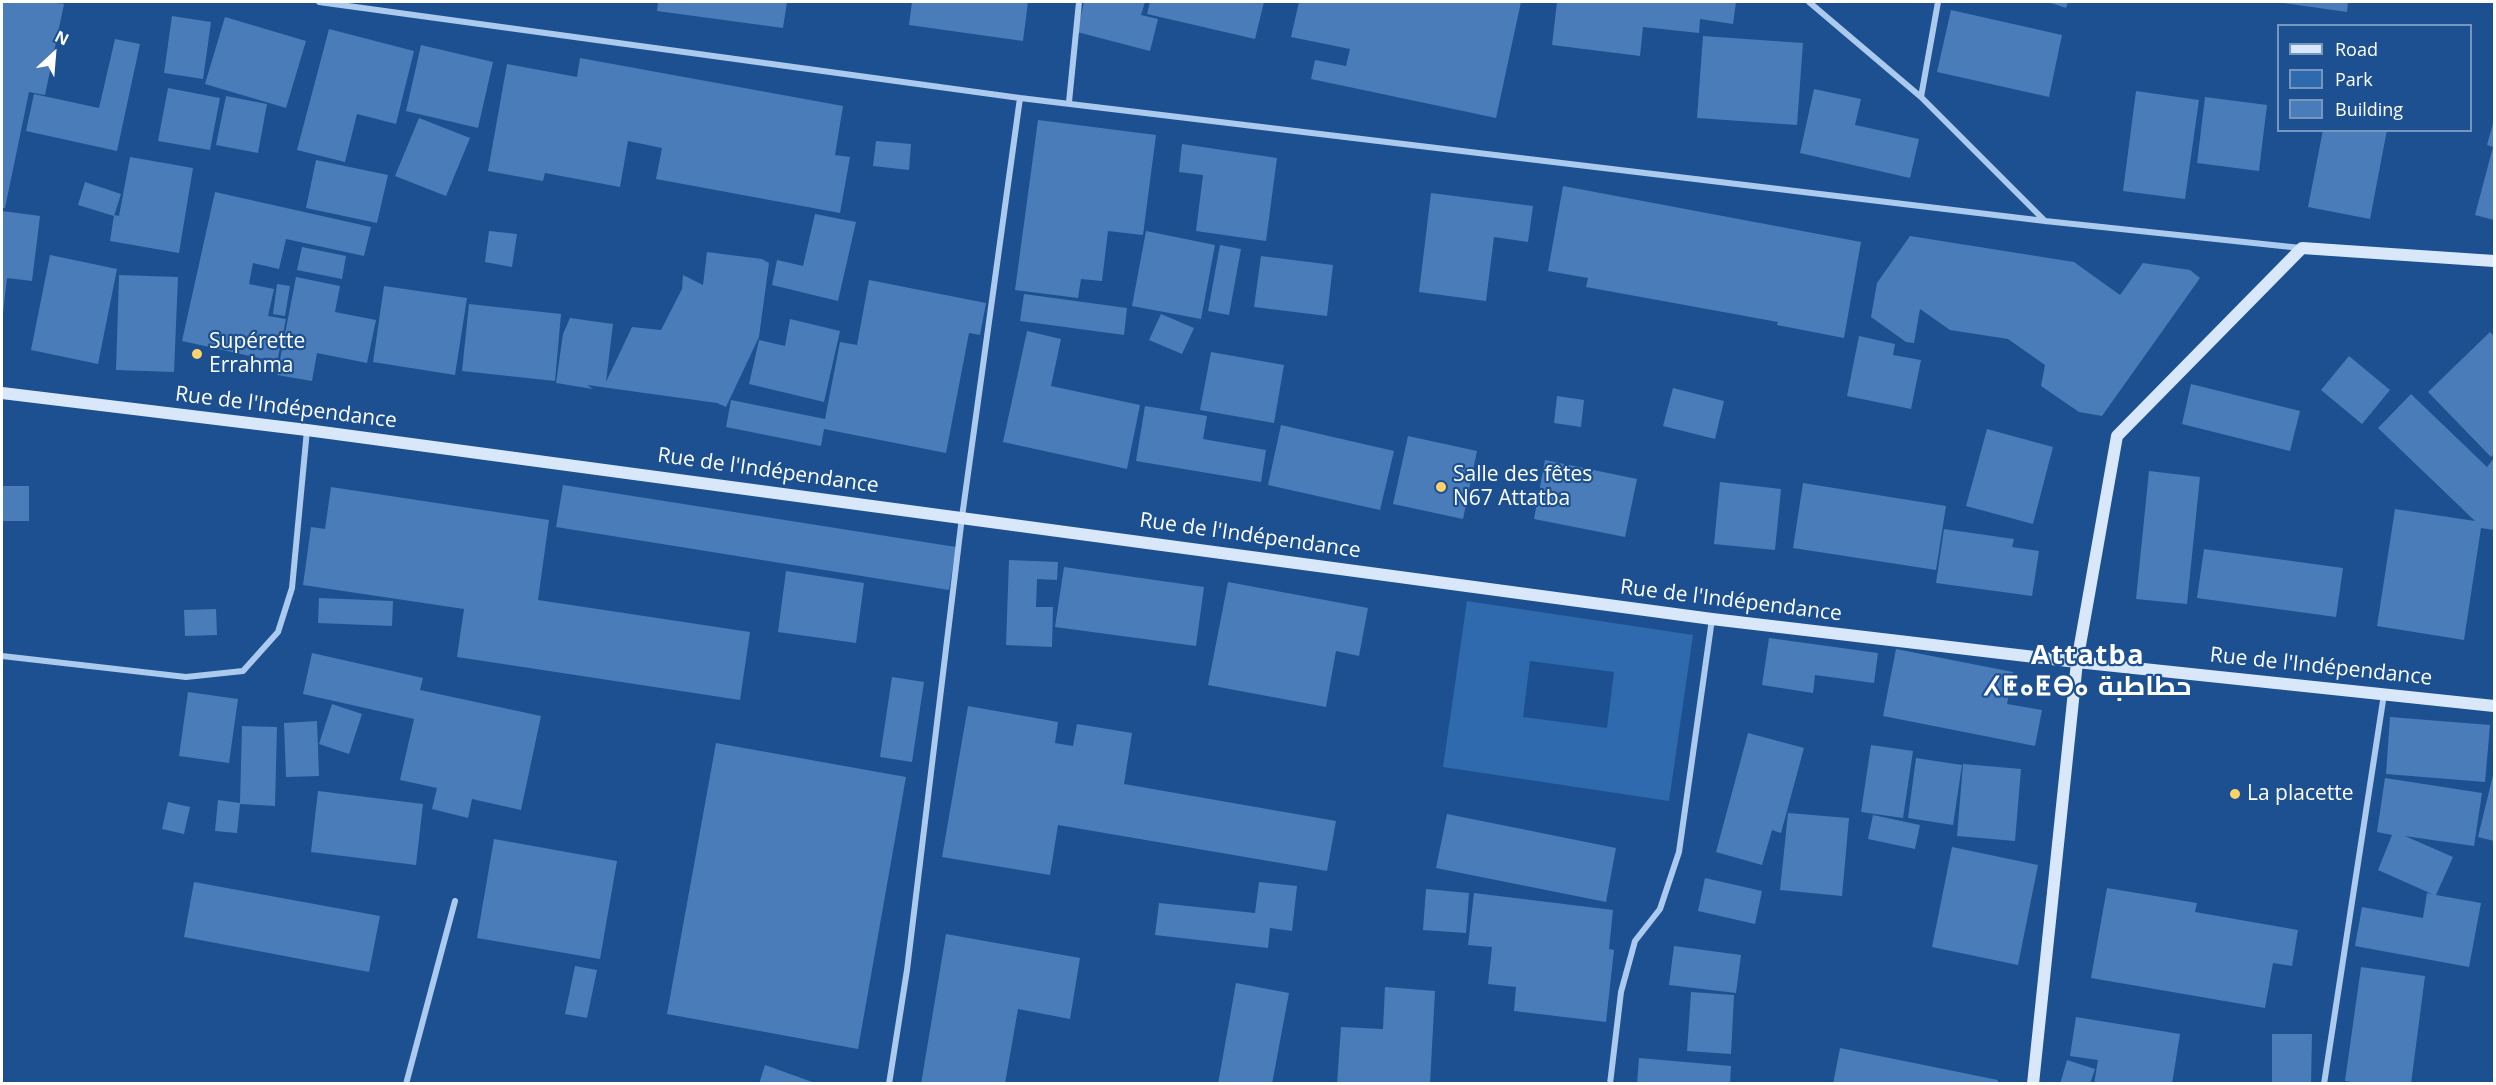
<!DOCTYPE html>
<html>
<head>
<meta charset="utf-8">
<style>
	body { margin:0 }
	#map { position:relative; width:2496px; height:1085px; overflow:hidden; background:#1c5091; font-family:"Open Sans",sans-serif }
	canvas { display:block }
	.frame { position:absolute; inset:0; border:3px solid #fff; pointer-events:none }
	.legend { position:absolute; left:2277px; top:24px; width:195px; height:108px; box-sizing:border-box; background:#1c5091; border:2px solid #7796bd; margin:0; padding:8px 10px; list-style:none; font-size:18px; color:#fff }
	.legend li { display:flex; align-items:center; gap:12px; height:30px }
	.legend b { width:30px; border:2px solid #7796bd }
	.north { position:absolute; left:24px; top:24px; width:60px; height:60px; -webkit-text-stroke:4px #1c5091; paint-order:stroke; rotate:26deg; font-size:16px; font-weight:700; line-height:24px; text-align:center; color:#fff }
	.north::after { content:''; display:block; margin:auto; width:21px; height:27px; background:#fff; clip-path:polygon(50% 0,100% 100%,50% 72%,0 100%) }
</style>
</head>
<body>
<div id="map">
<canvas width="2496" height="1085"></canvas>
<div class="frame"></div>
<ul class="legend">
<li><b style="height:8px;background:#d9e7fa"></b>Road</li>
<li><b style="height:16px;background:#2f6aae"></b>Park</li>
<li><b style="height:16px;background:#497cb9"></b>Building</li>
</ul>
<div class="north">N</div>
</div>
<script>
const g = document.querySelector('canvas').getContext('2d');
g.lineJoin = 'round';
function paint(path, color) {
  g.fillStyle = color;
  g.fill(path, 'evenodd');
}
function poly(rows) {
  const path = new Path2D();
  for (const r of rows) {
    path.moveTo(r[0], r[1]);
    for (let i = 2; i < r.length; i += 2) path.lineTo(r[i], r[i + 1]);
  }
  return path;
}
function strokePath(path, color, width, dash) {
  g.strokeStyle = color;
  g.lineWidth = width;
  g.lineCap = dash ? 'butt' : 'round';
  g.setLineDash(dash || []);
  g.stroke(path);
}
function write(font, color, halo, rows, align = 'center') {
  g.font = font + ' "Open Sans",Cairo,"Noto Sans Tifinagh",sans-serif';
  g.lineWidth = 4.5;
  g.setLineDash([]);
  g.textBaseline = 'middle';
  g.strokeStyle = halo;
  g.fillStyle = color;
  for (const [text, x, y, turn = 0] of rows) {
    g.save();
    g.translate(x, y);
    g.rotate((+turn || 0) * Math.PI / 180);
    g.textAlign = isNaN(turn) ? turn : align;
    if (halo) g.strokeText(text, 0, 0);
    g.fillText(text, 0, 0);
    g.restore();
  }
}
paint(poly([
	[1467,601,1693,635,1669,801,1443,767],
	[1530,661,1614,672,1607,728,1523,717]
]), '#2f6aae');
paint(poly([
	[2,2,51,2,64,4,45,95,29,92,5,208,2,208],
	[658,2,787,2,783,28,657,11],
	[912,2,1028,2,1023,41,909,25],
	[1084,2,1145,2,1141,15,1158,19,1150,51,1077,32],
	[1150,2,1264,2,1255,39,1147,14],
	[1299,2,1521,2,1496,118,1311,79,1315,60,1346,66,1350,49,1291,37],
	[1557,2,1736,2,1733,24,1700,19,1699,33,1643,27,1640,56,1552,45],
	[2048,2,2068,2,2066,8],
	[2276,2,2348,2,2347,12],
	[1951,10,2062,35,2049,97,1937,72],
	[172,16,211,22,203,79,164,73],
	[225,17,306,41,286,108,205,84],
	[329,29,414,51,396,124,357,114,345,162,297,150],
	[1703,36,1803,43,1797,125,1697,118],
	[115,39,140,44,117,151,26,131,34,94,99,108],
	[421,45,493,62,478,128,406,111],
	[580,58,843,106,835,155,850,157,840,213,656,179,662,148,628,141,620,187,545,173,543,181,488,171,507,64,577,77],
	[168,88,220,98,210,150,158,141],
	[1814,89,1861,99,1855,125,1919,139,1910,178,1800,153],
	[2136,91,2199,100,2185,199,2123,191],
	[226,96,267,104,258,153,216,145],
	[2205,97,2267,105,2259,171,2197,163],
	[419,118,470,138,446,196,395,176],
	[1038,120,1156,135,1143,235,1108,231,1102,281,1081,279,1078,298,1015,290],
	[2494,120,2494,220,2475,215,2493,147,2487,145],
	[2323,130,2387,130,2370,219,2308,207],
	[876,141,911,144,909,170,873,166],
	[1182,144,1277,158,1266,241,1196,231,1203,175,1179,172],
	[130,157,193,168,179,253,110,241,114,215,119,216],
	[316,160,388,175,377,223,306,208],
	[85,182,121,194,114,216,78,205],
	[1563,186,1861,242,1844,338,1777,325,1778,322,1586,287,1588,278,1548,271],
	[215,192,371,227,364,256,286,239,279,269,253,263,249,284,274,289,268,316,286,319,277,362,182,341],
	[1431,193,1533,206,1528,242,1494,237,1486,301,1419,292],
	[2,211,40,216,32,281,7,278,3,313],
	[815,214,856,222,838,301,772,285,777,260,803,266],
	[489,231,517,234,512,267,485,262],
	[1146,231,1215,245,1201,319,1132,306],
	[1910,236,2074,262,2120,295,2143,263,2190,270,2200,278,2102,416,2079,412,2041,386,2045,365,2008,339,1950,330,1920,309,1914,343,1906,342,1871,317,1877,283],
	[1220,245,1241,249,1229,315,1208,311],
	[302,247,346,256,342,279,297,270],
	[707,252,762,259,769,263,759,337,726,407,717,403,587,385,593,389,556,383,563,334,570,318,613,324,606,382,632,327,661,330,682,289,683,275,703,285],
	[50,255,117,269,98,364,31,350],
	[1261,256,1333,265,1327,316,1254,307],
	[119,275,178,277,174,372,116,370],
	[296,277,340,286,335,312,376,320,367,363,317,353,312,381,277,375],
	[869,280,986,303,980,335,969,333,946,453,824,429,821,446,726,427,731,400,825,419,840,342,857,345],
	[277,284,290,286,285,316,273,314],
	[384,286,467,298,455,375,373,362],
	[1024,294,1127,308,1124,335,1020,321],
	[469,304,561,314,555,381,462,371],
	[1161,314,1194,328,1182,354,1149,340],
	[790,319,840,331,824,402,749,384,759,340,785,346],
	[1027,331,1061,339,1051,386,1140,405,1127,469,1003,442],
	[2490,332,2494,336,2494,454,2491,457,2428,392],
	[1859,336,1895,344,1893,355,1921,360,1911,409,1847,396],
	[1211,352,1284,365,1274,423,1200,410],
	[2349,356,2390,390,2362,424,2321,390],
	[2191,384,2300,411,2290,451,2182,424],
	[1673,388,1724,401,1715,439,1663,426],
	[2411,394,2487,467,2494,458,2494,530,2481,528,2464,640,2377,626,2395,509,2475,521,2378,428],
	[1557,396,1584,400,1581,427,1554,423],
	[1145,406,1207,416,1203,439,1266,450,1261,482,1136,461],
	[1281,425,1394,451,1380,510,1268,485],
	[1987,429,2053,447,2033,524,1966,506],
	[1408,436,1477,451,1463,519,1393,504],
	[1545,460,1637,479,1625,537,1534,519],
	[2149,471,2200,477,2187,604,2136,599],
	[1720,482,1781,489,1775,550,1714,544],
	[1803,483,1946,506,1936,570,1793,548],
	[563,485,956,547,949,590,556,527],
	[2,486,29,486,29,521,2,521],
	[331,487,549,520,538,600,750,632,740,700,457,657,464,609,303,585,311,527,325,529],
	[1944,529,2014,539,2012,547,2039,551,2032,596,1936,583],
	[2204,549,2343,568,2336,617,2197,598],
	[1009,560,1058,562,1057,580,1037,579,1036,607,1053,607,1052,647,1006,645],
	[1064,567,1204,587,1196,646,1055,627],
	[786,571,864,583,856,643,778,632],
	[1228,582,1368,608,1359,656,1336,651,1326,707,1208,685],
	[319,598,393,601,392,626,318,623],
	[216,609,217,635,185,636,184,610],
	[1769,638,1878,653,1874,683,1815,675,1813,693,1762,685],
	[1896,649,2013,672,2007,704,2042,710,2035,746,1883,716],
	[312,653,423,678,420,690,541,716,521,810,472,799,468,818,432,809,437,788,400,780,414,719,303,694],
	[892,677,924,682,912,762,880,757],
	[188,692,238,699,229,763,179,756],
	[332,704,362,714,349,754,319,744],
	[968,706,1058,722,1055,743,1073,746,1077,724,1132,733,1124,784,1336,821,1327,871,1058,825,1050,875,942,857],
	[2390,717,2490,725,2485,782,2386,774],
	[317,721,319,776,286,777,284,723],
	[242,726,277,727,275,806,240,804,237,833,215,831,218,800,240,803],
	[1748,733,1804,748,1781,833,1772,830,1762,865,1716,852],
	[716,743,906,777,858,1049,667,1014],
	[1871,745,1913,751,1903,818,1861,812],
	[1916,758,1962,765,1953,825,1908,818],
	[1963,764,2021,769,2015,841,1957,836],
	[2494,771,2494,841,2478,837],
	[2385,778,2482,793,2474,846,2405,836,2453,857,2436,895,2481,903,2469,967,2355,946,2362,907,2423,918,2427,893,2432,894,2378,870,2392,835,2377,832],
	[318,791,423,804,416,865,311,852],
	[168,802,190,807,184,834,162,829],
	[1788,813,1849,818,1842,896,1780,890],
	[1447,814,1616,848,1606,902,1436,868],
	[1873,815,1920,825,1915,849,1868,839],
	[494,839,617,861,600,959,477,938],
	[1952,847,2038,865,2018,965,1932,947],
	[1705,878,1762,891,1755,924,1698,911],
	[194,882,380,916,369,972,184,937],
	[1259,882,1297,886,1292,931,1270,928,1268,948,1155,935,1159,903,1255,913],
	[2107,888,2197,903,2195,912,2298,930,2292,966,2273,963,2265,1008,2091,978],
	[1426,889,1469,893,1466,933,1423,930],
	[1474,893,1613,910,1609,949,1614,950,1606,1022,1514,1011,1516,987,1488,984,1492,947,1468,945],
	[946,934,1080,958,1070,1019,1018,1009,1005,1084,921,1084],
	[1674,946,1741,955,1736,993,1669,985],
	[575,966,597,970,587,1018,565,1014],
	[2361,967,2425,976,2411,1084,2365,1084,2345,1081],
	[1236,983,1289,993,1272,1084,1218,1084],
	[1385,987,1435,991,1430,1084,1337,1084,1341,1027,1383,1029],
	[1691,992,1734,995,1731,1054,1687,1051],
	[2076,1017,2180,1034,2172,1084,2094,1084,2098,1060,2070,1056],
	[2272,1034,2312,1034,2311,1084,2272,1084],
	[1840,1048,1998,1080,1997,1084,1833,1084],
	[1639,1058,1731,1066,1730,1084,1637,1084],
	[2067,1060,2095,1069,2090,1084,2060,1084],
	[765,1065,815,1083,815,1084,759,1084]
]), '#497cb9');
strokePath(poly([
	[319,2,1020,98,2045,221,2301,248],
	[1809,2,1921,97,2045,221],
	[1921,97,1938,2],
	[1069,102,1079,2],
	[2,656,186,677,243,671,278,632,292,588,307,430],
	[406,1084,455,901],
	[889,1084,907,970,962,517,1020,98],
	[1610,1084,1621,992,1635,941,1660,909,1679,852,1712,619],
	[2324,1084,2384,694]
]), '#accaee', 6);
strokePath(poly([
	[2,393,307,430,1712,619,2077,662,2494,706],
	[2033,1084,2077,662,2117,436,2302,248,2494,261]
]), '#d9e7fa', 12);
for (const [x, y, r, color] of [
	[197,354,6,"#fed26a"],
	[1441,487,6,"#fed26a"],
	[2235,794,6,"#fed26a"]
]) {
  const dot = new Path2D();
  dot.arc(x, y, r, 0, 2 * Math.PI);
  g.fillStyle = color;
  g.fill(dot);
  strokePath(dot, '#1c5091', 2);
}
write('21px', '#fff', '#1c5091', [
	["Supérette",209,342],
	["Errahma",209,366],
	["Salle des fêtes",1453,475],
	["N67 Attatba",1453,499],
	["La placette",2247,794]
], 'left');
write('21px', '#fff', '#1c5091', [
	["Rue de l'Indépendance",286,408,7],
	["Rue de l'Indépendance",768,471,8],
	["Rue de l'Indépendance",1250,536,8],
	["Rue de l'Indépendance",1731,601,7],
	["Rue de l'Indépendance",2321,667,6]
]);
g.letterSpacing = '1.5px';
write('bold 27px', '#fff', '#1c5091', [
	["Attatba",2088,656],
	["ⵃⵟⴰⵟⴱⴰ حطاطبة",2088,687]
]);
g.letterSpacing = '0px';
</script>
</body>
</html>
